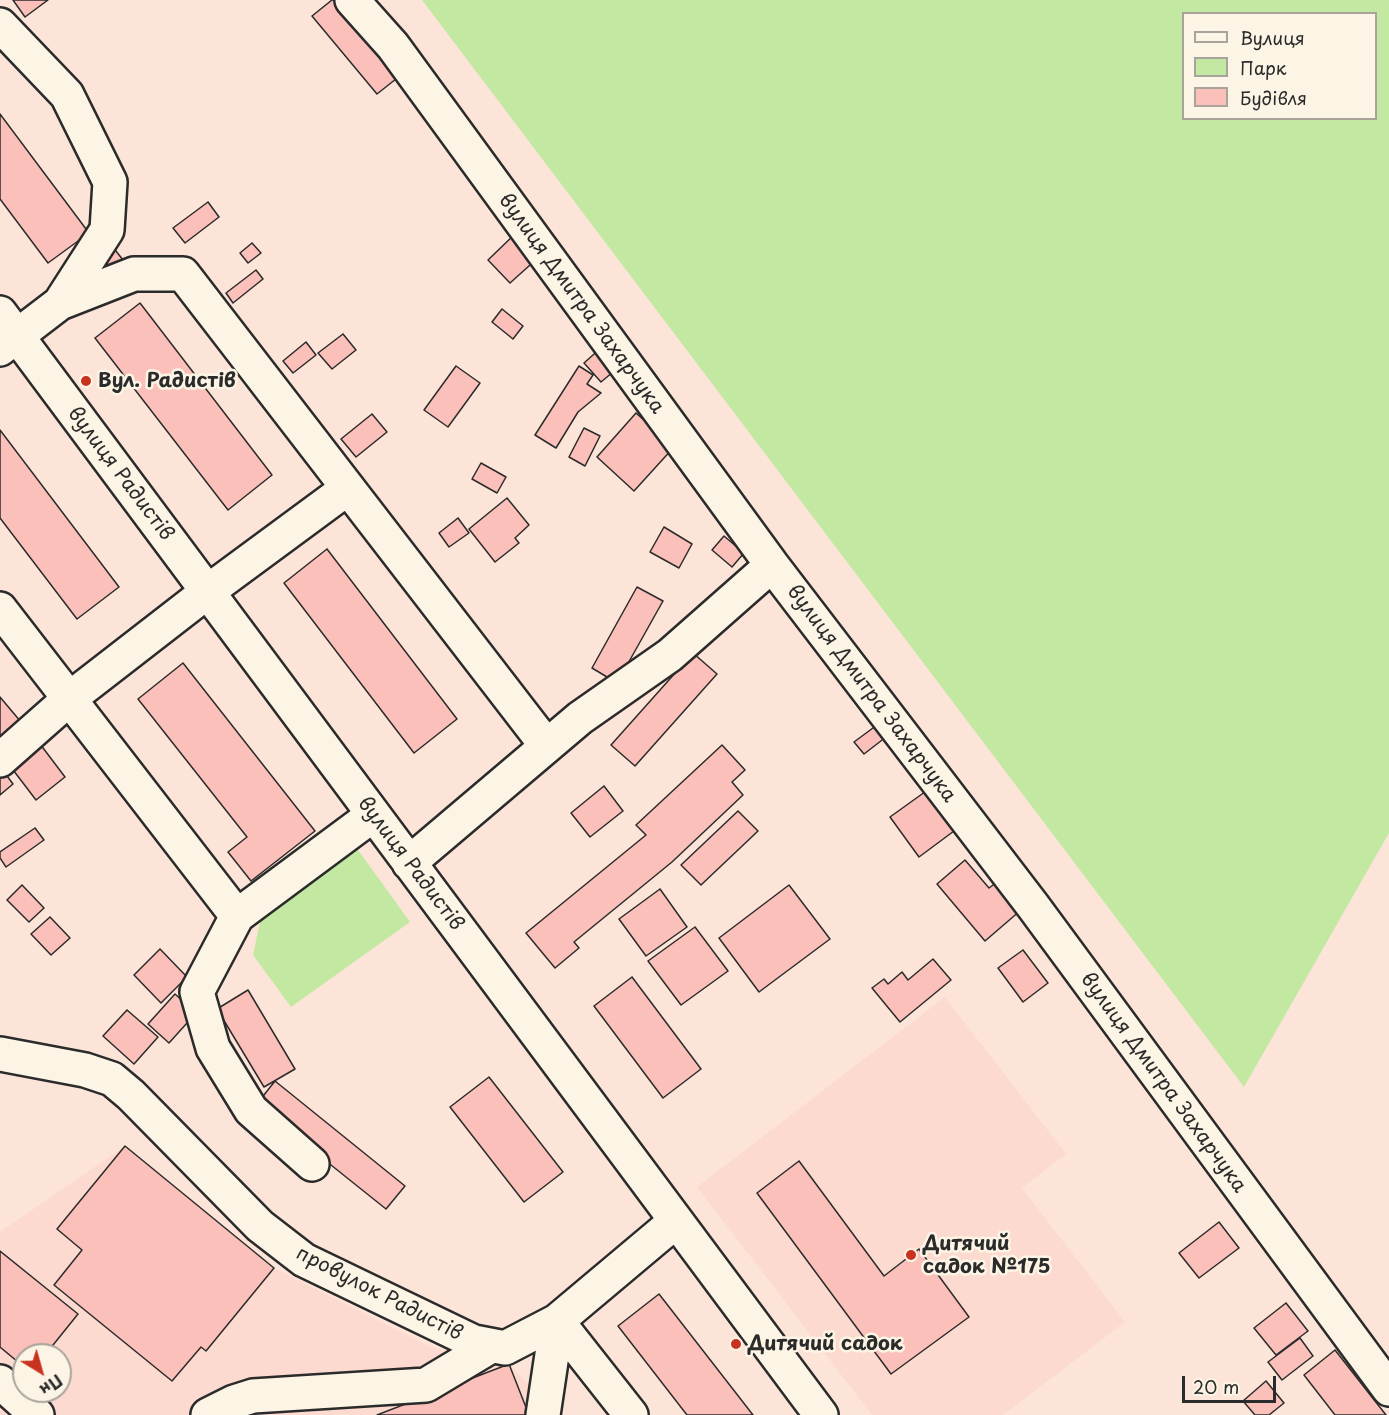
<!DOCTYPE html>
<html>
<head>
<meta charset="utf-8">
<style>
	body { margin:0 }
	#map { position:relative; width:1389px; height:1415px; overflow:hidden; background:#fce5d8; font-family:"Playpen Sans",sans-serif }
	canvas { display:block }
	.legend { position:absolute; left:1182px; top:12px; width:195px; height:108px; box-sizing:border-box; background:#fcf5e5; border:2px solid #a8a49b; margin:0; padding:8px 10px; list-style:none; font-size:18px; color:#2b2b2b }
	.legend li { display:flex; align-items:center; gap:12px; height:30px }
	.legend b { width:30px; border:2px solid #a8a49b }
	.north { position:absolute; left:12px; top:1343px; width:60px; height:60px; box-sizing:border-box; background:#fcf5e5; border:2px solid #a8a49b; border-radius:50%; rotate:143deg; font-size:16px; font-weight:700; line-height:24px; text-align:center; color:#2b2b2b }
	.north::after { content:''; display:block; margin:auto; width:21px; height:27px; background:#c8321e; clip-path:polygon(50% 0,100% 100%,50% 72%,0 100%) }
	.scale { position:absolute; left:1182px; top:1376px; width:94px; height:27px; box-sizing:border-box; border:3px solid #2b2b2b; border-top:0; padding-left:8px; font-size:18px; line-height:21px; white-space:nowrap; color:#2b2b2b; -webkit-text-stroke:4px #fcf5e5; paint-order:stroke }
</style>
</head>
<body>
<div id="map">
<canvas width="1389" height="1415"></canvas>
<ul class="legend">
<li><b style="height:8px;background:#fcf5e5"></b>Вулиця</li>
<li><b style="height:16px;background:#c2e8a2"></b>Парк</li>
<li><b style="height:16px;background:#fcc0ba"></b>Будівля</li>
</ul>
<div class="north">Пн</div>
<div class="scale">20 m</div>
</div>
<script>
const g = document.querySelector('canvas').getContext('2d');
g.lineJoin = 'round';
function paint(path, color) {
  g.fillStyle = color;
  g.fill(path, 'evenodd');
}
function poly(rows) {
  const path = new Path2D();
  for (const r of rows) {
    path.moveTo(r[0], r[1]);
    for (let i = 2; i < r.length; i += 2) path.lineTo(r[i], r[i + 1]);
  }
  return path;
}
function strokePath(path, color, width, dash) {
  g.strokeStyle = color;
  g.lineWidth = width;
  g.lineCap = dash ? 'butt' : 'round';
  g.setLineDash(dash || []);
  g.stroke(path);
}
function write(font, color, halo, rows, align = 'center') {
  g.font = font + ' "Playpen Sans",sans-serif';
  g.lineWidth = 5;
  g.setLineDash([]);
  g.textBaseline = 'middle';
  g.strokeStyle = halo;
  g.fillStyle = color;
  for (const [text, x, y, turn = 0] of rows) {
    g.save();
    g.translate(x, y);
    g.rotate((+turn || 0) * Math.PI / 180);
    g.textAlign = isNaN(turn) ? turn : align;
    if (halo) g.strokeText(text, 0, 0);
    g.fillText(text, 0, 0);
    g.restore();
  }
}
paint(poly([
	[945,997,1066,1154,1022,1188,1125,1322,1003,1415,872,1415,697,1187],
	[125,1146,274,1268,431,1347,509,1364,557,1415,0,1415,0,1232],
	[24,1355,60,1355,60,1391,24,1391]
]), '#fcdacf');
paint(poly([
	[422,0,1389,0,1389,833,1244,1087],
	[1184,14,1376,14,1376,118,1184,118],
	[353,843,410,922,291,1007,253,955,263,908]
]), '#c2e8a2');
const building = poly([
	[13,0,48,0,25,17,13,0],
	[332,0,339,0,401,75,377,94,312,16,332,0],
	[0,114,89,233,48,263,0,199,0,114],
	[208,202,219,217,185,243,173,228,208,202],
	[516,233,539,257,510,283,488,260,516,233],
	[252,243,261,253,248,263,240,253,252,243],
	[112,246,127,265,108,279,93,260,112,246],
	[256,270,263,279,233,303,226,293,256,270],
	[140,303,272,475,228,510,95,338,140,303],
	[502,309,523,326,513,339,492,322,502,309],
	[343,334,356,350,332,369,318,353,343,334],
	[306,342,316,355,293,373,283,361,306,342],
	[602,347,619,367,601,382,584,363,602,347],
	[456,366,480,383,448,427,424,410,456,366],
	[579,366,593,375,587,384,601,393,578,412,556,448,535,435,579,366],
	[636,413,674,447,634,491,597,457,636,413],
	[372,414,387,432,356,457,341,439,372,414],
	[584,428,600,436,585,466,569,457,584,428],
	[0,430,119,587,77,619,0,518,0,430],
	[481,463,506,477,497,493,472,479,481,463],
	[507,498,529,525,515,538,519,543,495,562,469,529,507,498],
	[458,518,469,533,449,547,439,533,458,518],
	[664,527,692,544,679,568,650,552,664,527],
	[724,536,744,553,732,567,712,550,724,536],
	[327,549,457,719,414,753,284,583,327,549],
	[637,587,663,601,617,683,592,668,637,587],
	[693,653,717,674,635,766,611,745,693,653],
	[183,663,315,831,251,881,228,852,247,837,138,699,183,663],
	[0,697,21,722,0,739,0,697],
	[877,725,886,737,864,754,854,742,877,725],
	[37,740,65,777,36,800,7,762,37,740],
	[722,745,745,770,732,782,743,795,672,862,574,942,579,948,555,968,526,933,646,835,636,825,722,745],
	[4,772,13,784,0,795,0,776,4,772],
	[604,786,623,811,590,837,571,813,604,786],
	[929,789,958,828,919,857,890,817,929,789],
	[738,811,758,831,701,885,681,865,738,811],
	[35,828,44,840,6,867,0,858,0,852,35,828],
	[965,860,989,888,997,882,1021,910,985,941,937,884,965,860],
	[22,885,44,908,29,922,7,900,22,885],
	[789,885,830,939,759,992,719,938,789,885],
	[660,889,687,927,646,956,619,919,660,889],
	[50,917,70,938,51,955,31,934,50,917],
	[695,927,728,971,681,1005,648,961,695,927],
	[160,949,187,977,161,1003,134,975,160,949],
	[1023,950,1048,983,1023,1002,998,968,1023,950],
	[933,959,951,980,900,1022,872,988,884,979,888,984,902,972,908,980,933,959],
	[632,977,701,1069,663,1098,594,1006,632,977],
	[248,990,295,1069,264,1087,217,1009,248,990],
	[175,994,196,1013,169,1043,148,1024,175,994],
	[127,1010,158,1037,134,1064,103,1036,127,1010],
	[489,1077,563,1172,524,1202,450,1107,489,1077],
	[275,1081,405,1186,386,1209,256,1105,275,1081],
	[125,1146,274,1268,206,1351,201,1347,172,1381,54,1285,82,1250,57,1229,125,1146],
	[799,1161,884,1276,919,1249,969,1317,891,1374,757,1193,799,1161],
	[1219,1222,1239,1248,1199,1278,1179,1253,1219,1222],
	[0,1251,78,1314,45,1355,24,1355,24,1367,0,1347,0,1251],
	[659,1294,753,1415,687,1415,618,1326,659,1294],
	[1286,1303,1308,1331,1276,1355,1254,1328,1286,1303],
	[1300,1338,1313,1356,1282,1380,1268,1362,1300,1338],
	[1335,1350,1386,1415,1335,1415,1304,1375,1335,1350],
	[509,1364,529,1415,377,1415,509,1364],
	[1266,1381,1284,1403,1269,1415,1255,1415,1243,1401,1266,1381]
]);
paint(building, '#fcc0ba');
strokePath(building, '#2b2b2b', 1.5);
const minor = poly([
	[352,0,393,46,772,565,1033,906,1389,1389],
	[0,25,67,95,110,182,107,230,60,303,134,274,183,274,546,745],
	[0,313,821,1415],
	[0,349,60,303],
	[0,609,237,916],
	[0,760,69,699,207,592,348,488],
	[409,863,580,718,670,655,772,565],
	[0,1054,85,1070,112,1079,131,1095,260,1226,304,1260,474,1342,505,1348,557,1321,676,1221],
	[312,1164,251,1110,213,1048,197,992,237,916,373,815],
	[0,1382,37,1415],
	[208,1415,234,1402,253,1396,426,1385,491,1346],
	[543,1415,557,1321,631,1415]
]);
strokePath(minor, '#2b2b2b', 38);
strokePath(minor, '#fcf5e5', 33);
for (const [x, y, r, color] of [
	[86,381,6,"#c8321e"],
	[911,1255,6,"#c8321e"],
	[736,1344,6,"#c8321e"]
]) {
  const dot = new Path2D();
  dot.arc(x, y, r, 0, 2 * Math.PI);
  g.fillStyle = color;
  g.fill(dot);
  strokePath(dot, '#fcf5e5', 2);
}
write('20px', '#2b2b2b', '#fcf5e5', [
	["вулиця Дмитра Захарчука",581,304,54],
	["вулиця Радистів",120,474,53],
	["вулиця Дмитра Захарчука",871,694,53],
	["вулиця Радистів",410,864,53],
	["вулиця Дмитра Захарчука",1163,1083,54],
	["провулок Радистів",379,1294,27]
]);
write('bold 20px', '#2b2b2b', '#fcf5e5', [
	["Вул. Радистів",98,381],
	["Дитячий",923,1244],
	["садок №175",923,1267],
	["Дитячий садок",748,1344]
], 'left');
</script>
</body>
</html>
